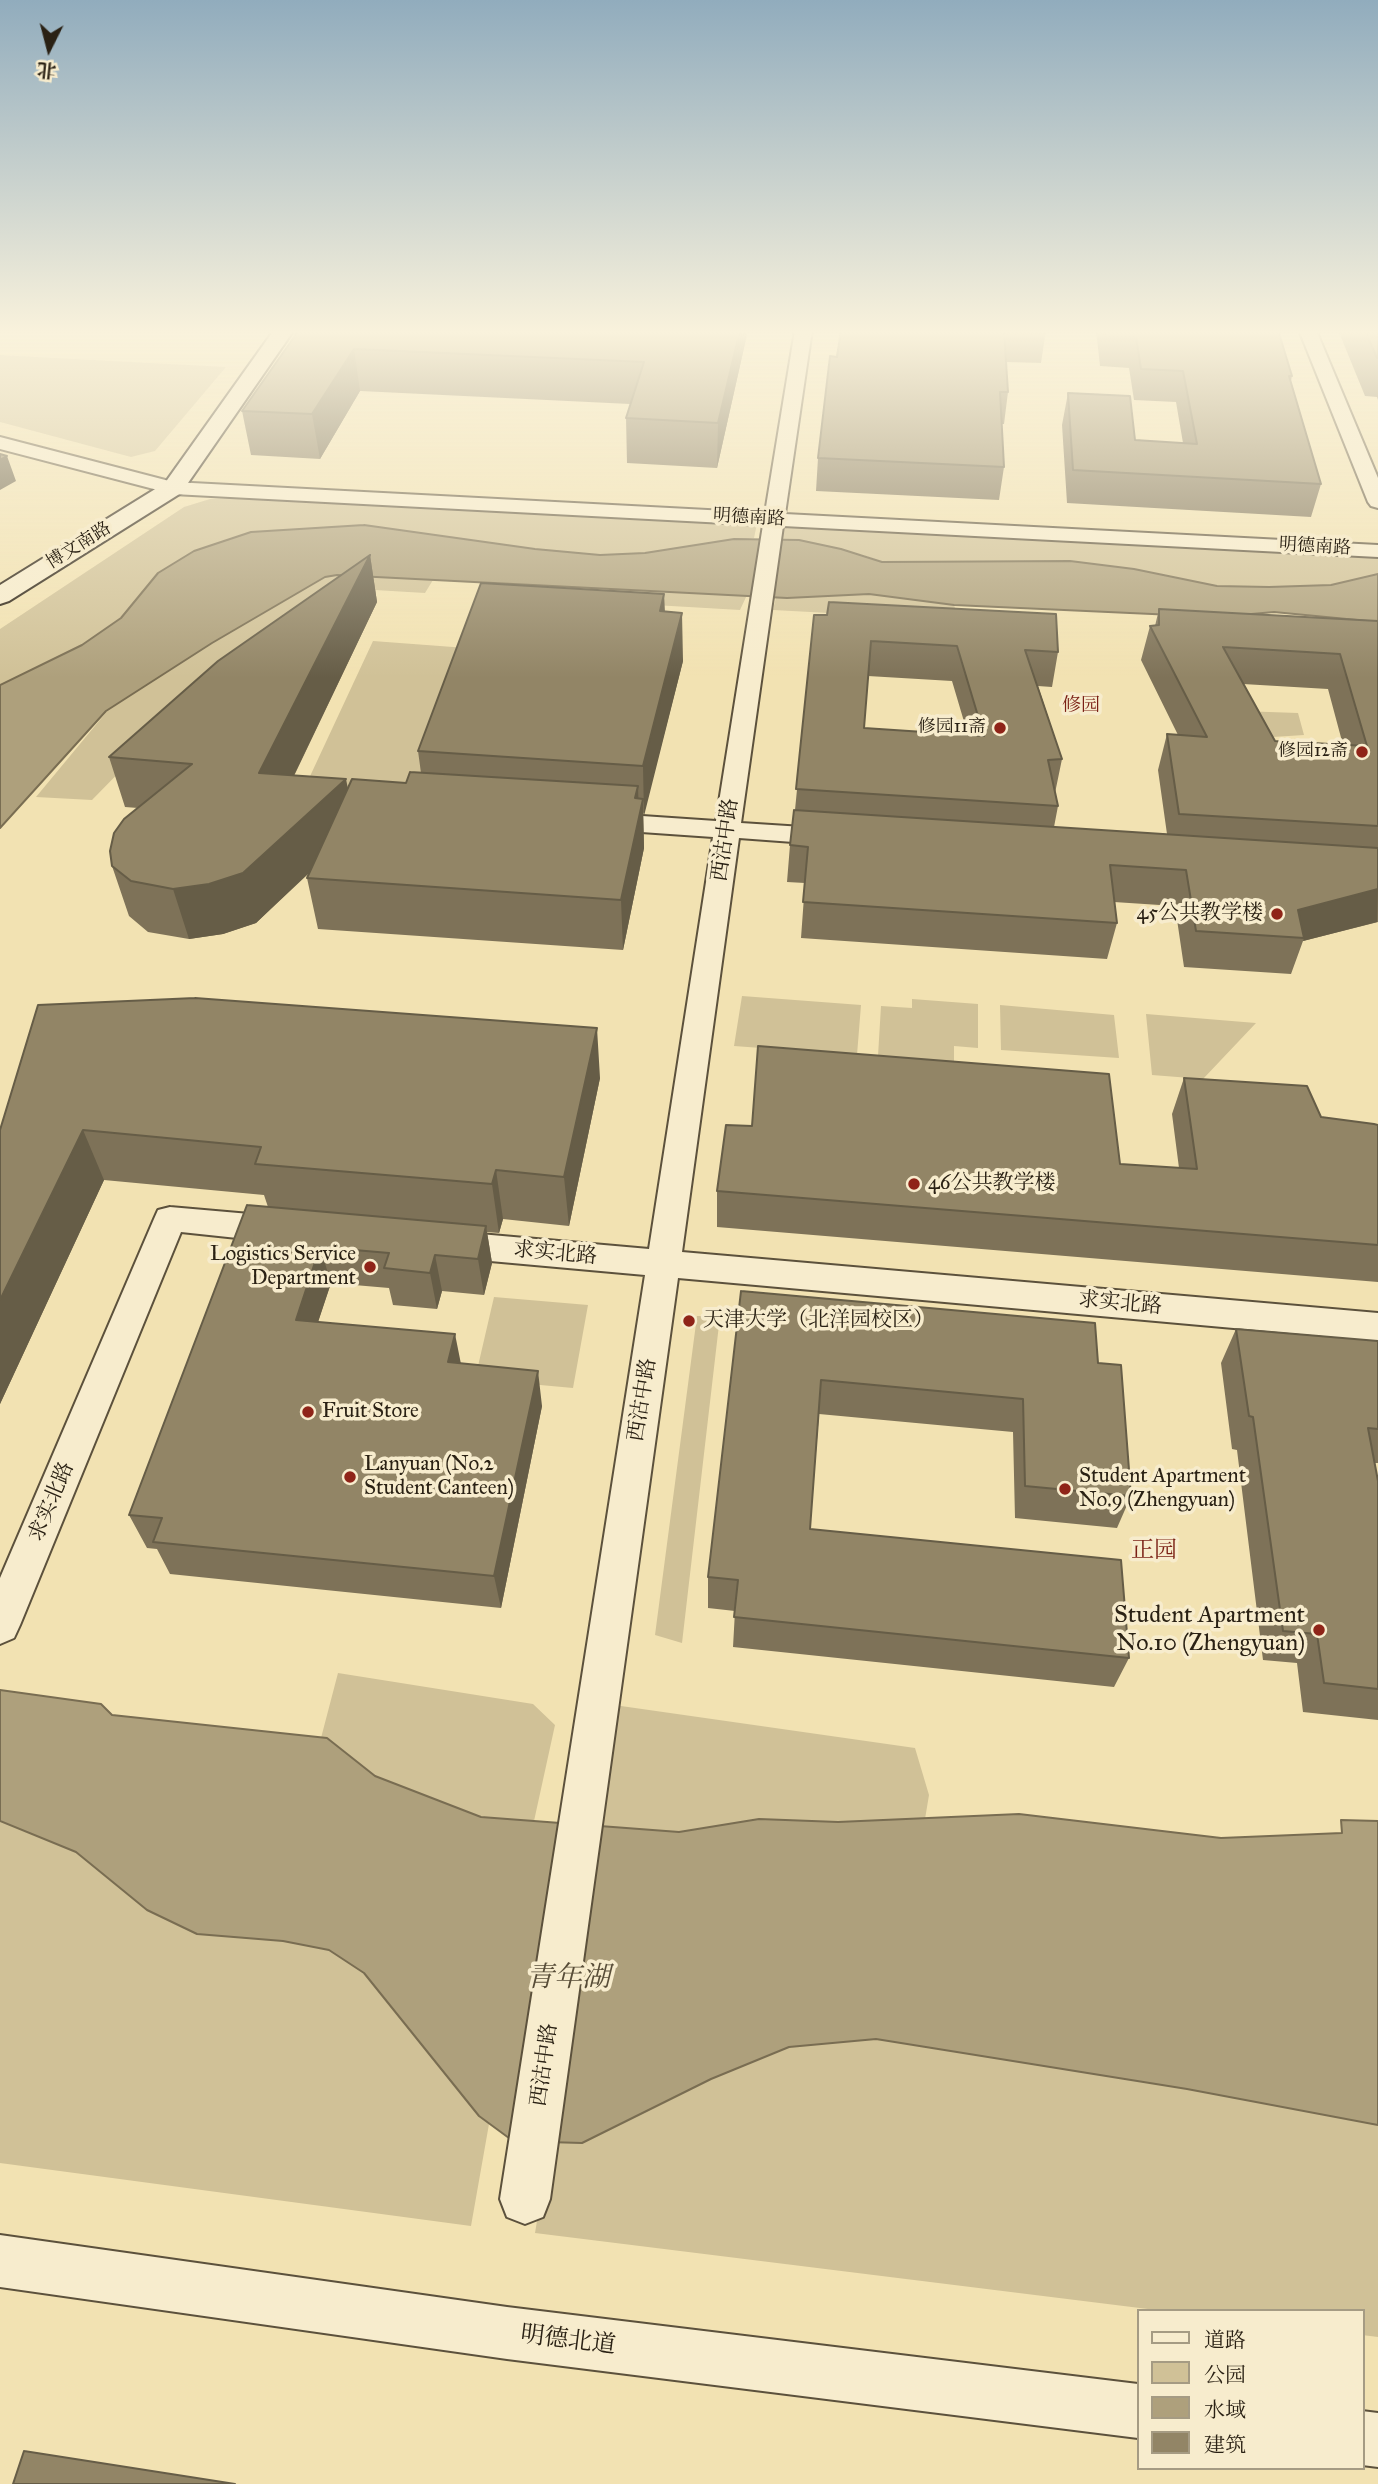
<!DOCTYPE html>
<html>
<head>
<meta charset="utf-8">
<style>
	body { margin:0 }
	#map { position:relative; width:1378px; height:2484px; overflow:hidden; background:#f2e2b2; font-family:"IM FELL Great Primer","Noto Serif SC",serif }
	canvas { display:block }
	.legend { position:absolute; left:1137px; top:2309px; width:228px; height:161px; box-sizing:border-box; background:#f7eccd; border:2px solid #a59b83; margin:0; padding:9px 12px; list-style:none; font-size:21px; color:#2a2114 }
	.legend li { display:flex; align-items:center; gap:14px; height:35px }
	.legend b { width:35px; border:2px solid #a59b83 }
	.north { position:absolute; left:14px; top:14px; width:70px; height:70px; -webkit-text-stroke:5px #f7eccd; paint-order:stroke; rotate:186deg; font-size:19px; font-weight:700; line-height:28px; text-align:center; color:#2a2114 }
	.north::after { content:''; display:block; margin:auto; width:24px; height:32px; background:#2a2114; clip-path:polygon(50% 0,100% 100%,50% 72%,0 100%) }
</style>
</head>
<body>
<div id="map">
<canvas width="1378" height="2484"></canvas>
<ul class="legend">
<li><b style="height:9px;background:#f7eccd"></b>道路</li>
<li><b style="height:19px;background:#d0c197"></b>公园</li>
<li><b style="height:19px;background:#aea07c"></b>水域</li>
<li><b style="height:19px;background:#928566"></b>建筑</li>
</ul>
<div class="north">北</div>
</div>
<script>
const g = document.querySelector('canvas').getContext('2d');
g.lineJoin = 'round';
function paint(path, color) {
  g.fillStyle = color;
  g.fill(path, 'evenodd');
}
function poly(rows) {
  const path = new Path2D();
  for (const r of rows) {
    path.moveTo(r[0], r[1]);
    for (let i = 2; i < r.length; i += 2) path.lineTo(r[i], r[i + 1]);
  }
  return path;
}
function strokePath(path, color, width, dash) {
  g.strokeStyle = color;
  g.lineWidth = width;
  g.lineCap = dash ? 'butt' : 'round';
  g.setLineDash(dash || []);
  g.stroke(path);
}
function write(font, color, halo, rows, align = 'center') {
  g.font = font + ' "IM FELL Great Primer","Noto Serif SC",serif';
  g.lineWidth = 7;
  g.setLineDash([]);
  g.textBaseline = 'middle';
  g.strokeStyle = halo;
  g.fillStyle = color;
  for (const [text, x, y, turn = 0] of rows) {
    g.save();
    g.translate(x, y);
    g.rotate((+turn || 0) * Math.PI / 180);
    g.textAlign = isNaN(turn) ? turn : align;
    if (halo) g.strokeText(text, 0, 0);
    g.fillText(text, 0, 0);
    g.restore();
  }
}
paint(poly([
	[0,355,226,367,155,451,131,457,0,422],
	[229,498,476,510,757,524,754,538,645,553,600,555,535,549,364,525,158,573,121,618,82,645,0,685,0,629,184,507,210,499],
	[780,524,1378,554,1378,574,1331,585,1269,587,1217,586,1134,569,1070,561,882,562,863,555,779,539],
	[337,575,433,580,425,593,358,589,140,751,92,800,36,797,109,709,212,643,314,583,325,577],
	[610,588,674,591,747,595,740,610,602,602],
	[869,594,954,605,959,620,773,610,776,597],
	[373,641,480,649,426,797,298,802],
	[1240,711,1298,713,1304,735,1257,738],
	[742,996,861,1005,857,1055,734,1046],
	[912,999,978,1004,978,1048,954,1046,954,1062,878,1056,881,1006,912,1008],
	[1000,1005,1114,1015,1119,1058,1001,1050],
	[1146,1014,1256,1023,1203,1079,1152,1075],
	[494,1297,588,1305,573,1388,475,1379],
	[697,1316,720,1316,682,1643,655,1635],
	[338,1673,533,1704,555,1725,534,1821,480,1817,375,1776,327,1738,321,1738],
	[607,1704,915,1748,929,1795,925,1819,838,1822,759,1819,679,1833,589,1825],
	[0,1821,76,1852,147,1910,329,1950,364,1973,479,2116,489,2124,471,2226,0,2163],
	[876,2039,1187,2089,1378,2125,1378,2337,1362,2335,1362,2311,1164,2311,535,2233,550,2143,790,2047]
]), '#d0c197');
const water = poly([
	[364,525,535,549,600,555,645,553,734,539,799,540,841,549,882,562,1070,561,1134,569,1217,586,1269,587,1331,585,1378,574,1378,622,1274,612,1218,617,954,605,869,594,787,598,337,575,325,577,212,643,106,711,0,828,0,685,82,645,121,618,158,573,194,551,251,532,364,525],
	[0,1690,101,1704,112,1715,327,1738,375,1776,481,1817,679,1832,759,1819,838,1822,1019,1814,1221,1838,1342,1833,1341,1820,1378,1821,1378,2125,1187,2089,876,2039,789,2047,711,2079,582,2143,513,2141,479,2116,364,1973,329,1950,283,1941,197,1934,147,1910,76,1852,0,1821,0,1690]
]);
paint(water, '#aea07c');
strokePath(water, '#796d52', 2);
const street = poly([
	[795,330,812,330,785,514,1378,545,1378,557,783,526,741,823,834,829,843,831,847,837,843,843,834,845,739,838,682,1252,1378,1313,1378,1341,678,1278,550,2199,543,2217,525,2224,507,2217,500,2199,645,1275,446,1257,434,1253,429,1244,434,1235,446,1231,649,1249,713,837,598,829,589,826,585,821,589,816,598,813,716,821,763,525,173,494,0,449,0,437,173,482,765,513,795,330],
	[1299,330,1316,330,1378,478,1378,508,1371,506,1368,502,1299,330],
	[170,1207,284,1217,296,1221,301,1230,296,1239,284,1243,181,1232,20,1625,14,1638,0,1644,0,1578,154,1219,158,1210,170,1207],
	[0,2235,507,2307,1138,2384,1138,2438,507,2359,0,2287,0,2235],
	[1362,2411,1378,2413,1378,2467,1362,2465,1362,2411]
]);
const secondary = poly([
	[274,330,294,330,181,493,9,601,0,604,0,585,165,483,274,330]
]);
strokePath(street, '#5c513c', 4);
strokePath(secondary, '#2a2114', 4);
paint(street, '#f7eccd');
paint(secondary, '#f7eccd');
paint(poly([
	[299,330,748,330,717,468,627,463,626,418,630,404,360,391,320,459,251,455,242,411],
	[841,330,1046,330,1041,363,1006,362,1008,392,1004,424,1002,424,1004,467,999,500,816,491,818,458],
	[1096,330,1278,330,1292,376,1291,381,1321,484,1311,517,1067,503,1062,425,1068,393,1135,440,1183,443,1176,402,1134,400,1129,368,1100,366],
	[1338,330,1378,330,1378,400,1377,397,1365,396],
	[370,555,377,602,294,776,348,789,406,783,421,773,418,751,664,594,665,612,683,661,643,816,644,848,623,950,318,929,307,878,309,872,256,923,223,934,189,939,148,932,129,916,112,866,138,808,125,807,109,757],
	[1159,609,1378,621,1378,922,1303,941,1291,974,1184,967,1175,906,1114,902,1117,923,1107,959,801,938,805,883,787,882,790,845,795,810,814,615,1058,652,1052,687,1038,686,1062,759,1055,793,1058,806,1054,827,1167,834,1158,770,1167,734,1178,735,1141,660,1150,626,1155,626],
	[868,676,952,681,968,735,864,728],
	[1243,684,1328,689,1343,745,1275,741],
	[600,1078,569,1226,503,1219,499,1233,487,1232,492,1263,484,1295,442,1291,437,1309,393,1305,389,1288,331,1283,318,1322,461,1363,542,1406,501,1608,170,1574,157,1549,147,1548,129,1515,268,1207,264,1195,104,1180,0,1404,0,1130],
	[1184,1078,1321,1117,1378,1125,1378,1282,717,1227,717,1191,1120,1164,1179,1168,1172,1114],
	[741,1291,1098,1363,1131,1496,1117,1528,1015,1518,1013,1432,819,1414,810,1529,1129,1658,1114,1687,733,1647,735,1611,708,1608,708,1577],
	[1236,1329,1378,1341,1378,1463,1374,1463,1378,1481,1378,1720,1303,1712,1297,1663,1263,1660,1237,1450,1232,1449,1221,1363]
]), '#7e7258');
paint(poly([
	[740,330,748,330,717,468,718,423],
	[354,349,360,391,320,459,312,414],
	[7,456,16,481,0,490,0,460],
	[370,555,377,602,271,823,259,773],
	[664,594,665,641,660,611],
	[682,613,683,661,644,816,643,766],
	[346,779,356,829,256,923,223,934,189,939,173,889],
	[638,786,639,819,643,799,644,848,623,950,621,900,635,798],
	[1378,889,1377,922,1303,941,1304,938,1298,910],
	[597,1028,600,1078,569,1226,564,1177],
	[83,1130,104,1180,0,1404,0,1300],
	[496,1170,503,1219,499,1233,492,1184],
	[486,1226,492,1263,484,1295,478,1259],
	[320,1247,331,1283,307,1355,296,1320],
	[435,1255,442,1291,437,1309,430,1273],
	[455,1334,462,1369,448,1362],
	[538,1371,542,1406,501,1608,494,1576]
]), '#665d47');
const building = poly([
	[299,330,740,330,718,423,626,418,644,362,354,349,312,414,242,411,299,330],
	[841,330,1046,330,1046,333,1004,331,1008,392,1000,392,1004,467,818,458,830,356,837,357,841,330],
	[1105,330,1278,330,1292,376,1289,376,1321,484,1073,470,1068,393,1130,396,1135,440,1197,444,1183,371,1141,369,1136,337,1106,336,1105,330],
	[1365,330,1378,330,1378,358,1377,358,1365,330],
	[0,454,7,456,0,460,0,454],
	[370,555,259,773,346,779,243,873,209,884,173,889,131,881,112,866,110,851,114,833,124,819,192,764,109,757,218,661,370,555],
	[481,583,664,594,660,611,682,613,643,766,418,751,481,583],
	[829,602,1056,614,1058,652,1025,650,1062,759,1048,760,1058,806,796,789,814,615,827,615,829,602],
	[871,641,957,646,984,736,864,728,871,641],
	[1159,609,1378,621,1378,826,1179,814,1167,734,1207,737,1150,626,1159,625,1159,609],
	[1223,647,1340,654,1367,746,1275,741,1223,647],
	[410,772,638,786,635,798,643,799,621,900,307,878,352,779,406,783,410,772],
	[794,810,1378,848,1378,889,1298,910,1304,938,1196,931,1186,870,1110,865,1117,923,803,902,808,847,790,845,794,810],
	[195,998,597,1028,564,1177,496,1170,492,1184,255,1164,261,1147,83,1130,0,1300,0,1130,38,1005,195,998],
	[758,1046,1109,1074,1120,1164,1197,1169,1184,1078,1307,1086,1321,1117,1374,1124,1378,1125,1378,1245,717,1191,726,1125,752,1126,758,1046],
	[247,1205,486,1226,478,1259,435,1255,430,1273,384,1268,389,1253,320,1247,296,1320,455,1334,448,1362,538,1371,494,1576,153,1542,162,1518,129,1515,247,1205],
	[741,1291,1095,1323,1098,1363,1121,1365,1131,1496,1025,1486,1023,1399,821,1380,810,1529,1121,1560,1129,1658,734,1617,738,1580,708,1577,741,1291],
	[1236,1329,1378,1341,1378,1429,1368,1428,1378,1481,1378,1689,1324,1683,1317,1634,1283,1631,1253,1417,1249,1416,1236,1329],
	[24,2451,235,2484,13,2484,24,2451]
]);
paint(building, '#928566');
strokePath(building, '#665d47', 2);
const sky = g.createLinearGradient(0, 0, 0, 678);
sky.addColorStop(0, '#91acbd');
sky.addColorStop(0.49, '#f9f2dc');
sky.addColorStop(1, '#f9f2dc00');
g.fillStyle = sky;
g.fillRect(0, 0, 1378, 678);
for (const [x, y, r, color] of [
	[1000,728,7,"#8f2418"],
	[1362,752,7,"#8f2418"],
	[1277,914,7,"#8f2418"],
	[914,1184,7,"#8f2418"],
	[370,1267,7,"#8f2418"],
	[689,1321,7,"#8f2418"],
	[308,1412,7,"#8f2418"],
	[350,1477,7,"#8f2418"],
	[1065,1489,7,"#8f2418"],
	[1319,1630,7,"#8f2418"]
]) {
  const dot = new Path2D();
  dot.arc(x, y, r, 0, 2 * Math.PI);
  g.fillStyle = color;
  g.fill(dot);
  strokePath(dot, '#f7eccd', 2.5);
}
write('18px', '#2a2114', '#f7eccd', [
	["明德南路",749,518,3],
	["博文南路",79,546,-32],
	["明德南路",1315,547,3]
]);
write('18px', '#2a2114', '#f7eccd', [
	["修园11斋",986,728],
	["修园12斋",1348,752]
], 'right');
write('19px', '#7a1f14', '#f7eccd', [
	["修园",1081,706]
]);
write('21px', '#2a2114', '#f7eccd', [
	["西沽中路",726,840,-82],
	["求实北路",555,1254,5],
	["求实北路",1120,1304,5],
	["西沽中路",643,1400,-81],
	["求实北路",52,1502,-67],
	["西沽中路",545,2065,-82]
]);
write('21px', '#2a2114', '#f7eccd', [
	["45公共教学楼",1263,914,"right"],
	["46公共教学楼",928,1184],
	["Logistics Service",356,1255,"right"],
	["Department",356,1279,"right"],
	["天津大学（北洋园校区）",703,1321],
	["Fruit Store",322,1412],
	["Lanyuan (No.2",364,1465],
	["Student Canteen)",364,1489],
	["Student Apartment",1079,1477],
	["No.9 (Zhengyuan)",1079,1501]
], 'left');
write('23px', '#7a1f14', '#f7eccd', [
	["正园",1154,1551]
]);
write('24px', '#2a2114', '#f7eccd', [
	["Student Apartment",1305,1616],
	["No.10 (Zhengyuan)",1305,1644]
], 'right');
write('24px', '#2a2114', '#f7eccd', [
	["明德北道",568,2341,7]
]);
write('italic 28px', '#584d38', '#f7eccd', [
	["青年湖",568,1979]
]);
</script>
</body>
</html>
